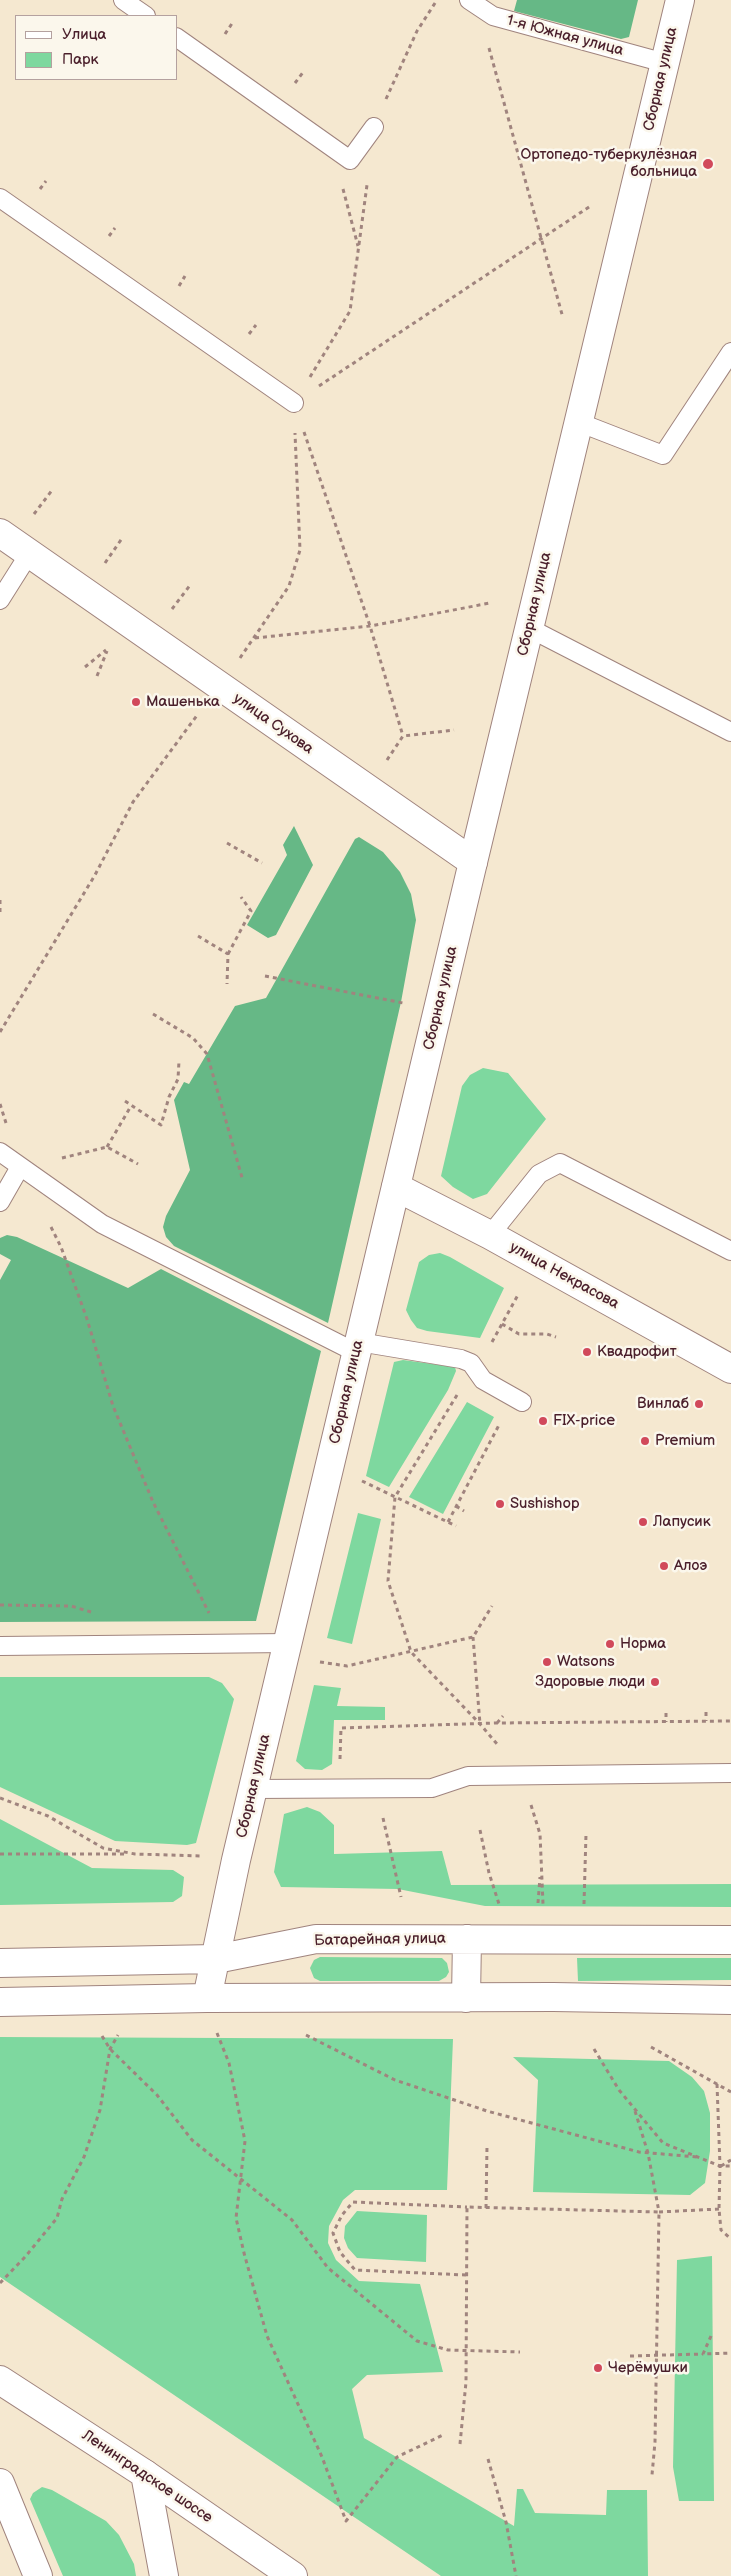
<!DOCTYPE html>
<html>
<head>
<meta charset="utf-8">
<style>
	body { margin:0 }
	#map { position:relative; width:731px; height:2576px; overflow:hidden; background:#f5e8d0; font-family:"Balsamiq Sans",sans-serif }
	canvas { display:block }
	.legend { position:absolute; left:15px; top:15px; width:162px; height:65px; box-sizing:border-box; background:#fbf7ec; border:1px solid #b4a19f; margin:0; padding:6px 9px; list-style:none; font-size:15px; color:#4a1f2b }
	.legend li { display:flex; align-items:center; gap:10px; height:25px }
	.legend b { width:25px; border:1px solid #b4a19f }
</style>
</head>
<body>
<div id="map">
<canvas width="731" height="2576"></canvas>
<ul class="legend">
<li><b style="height:6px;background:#fff"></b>Улица</li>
<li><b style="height:14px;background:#7ed89f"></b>Парк</li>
</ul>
</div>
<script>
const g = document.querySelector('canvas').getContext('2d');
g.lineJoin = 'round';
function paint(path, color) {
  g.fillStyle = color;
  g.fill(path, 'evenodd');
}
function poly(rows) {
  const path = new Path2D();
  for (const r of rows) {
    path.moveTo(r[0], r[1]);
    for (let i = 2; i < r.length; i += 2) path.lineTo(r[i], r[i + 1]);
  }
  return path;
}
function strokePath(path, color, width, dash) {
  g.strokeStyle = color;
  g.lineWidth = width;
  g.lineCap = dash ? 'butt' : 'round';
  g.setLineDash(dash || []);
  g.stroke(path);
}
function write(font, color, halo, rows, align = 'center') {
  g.font = font + ' "Balsamiq Sans",sans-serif';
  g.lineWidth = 5;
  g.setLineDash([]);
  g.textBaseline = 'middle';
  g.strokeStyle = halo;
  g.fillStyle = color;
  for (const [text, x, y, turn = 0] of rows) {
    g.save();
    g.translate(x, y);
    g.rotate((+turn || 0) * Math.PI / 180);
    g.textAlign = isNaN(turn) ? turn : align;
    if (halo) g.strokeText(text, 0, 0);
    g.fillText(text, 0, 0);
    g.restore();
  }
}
paint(poly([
	[483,1068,508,1073,546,1119,487,1194,473,1199,453,1187,441,1176,462,1086,470,1075],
	[440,1253,450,1257,504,1288,480,1338,427,1331,417,1328,411,1320,406,1310,419,1262,429,1255],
	[403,1360,455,1367,456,1371,448,1390,389,1487,366,1476,394,1362],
	[467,1402,494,1417,443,1514,409,1497],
	[358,1513,381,1519,352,1644,327,1638],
	[0,1677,209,1677,222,1683,234,1699,196,1843,187,1845,115,1841,0,1787],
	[314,1685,341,1688,337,1706,385,1707,385,1720,334,1720,332,1764,322,1770,305,1769,296,1761],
	[307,1807,320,1812,334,1825,334,1854,442,1851,451,1885,731,1884,731,1907,485,1906,398,1889,281,1887,274,1872,284,1814],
	[0,1819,92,1868,173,1870,184,1877,182,1896,173,1902,0,1905],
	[320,1957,442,1958,447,1963,449,1972,446,1977,439,1981,320,1981,314,1978,310,1968,314,1960],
	[577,1958,731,1958,731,1980,578,1981],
	[0,2037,453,2039,447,2190,355,2190,343,2200,329,2226,328,2243,336,2260,359,2281,420,2284,443,2372,367,2375,352,2389,364,2438,514,2526,517,2489,523,2489,535,2513,606,2515,607,2490,647,2490,648,2576,441,2576,0,2277],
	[513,2057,669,2061,692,2077,704,2091,710,2113,710,2151,705,2183,690,2195,533,2192,538,2080],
	[357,2211,427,2215,426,2262,357,2258,348,2248,344,2238,345,2226],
	[712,2256,714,2501,679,2501,673,2467,677,2260],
	[42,2487,52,2490,106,2521,119,2535,134,2564,136,2576,63,2576,30,2499,33,2493]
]), '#7ed89f');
paint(poly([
	[517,0,638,0,629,37,621,39,514,11],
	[294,826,313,865,276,935,268,938,247,925,287,855,283,845],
	[359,837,383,852,400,872,411,894,416,920,401,1002,328,1323,174,1246,166,1237,163,1227,166,1216,190,1170,174,1100,184,1082,189,1084,235,1006,266,998,355,839],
	[7,1235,17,1237,128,1288,161,1269,321,1351,256,1621,0,1622,0,1280,11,1260,0,1254,0,1238]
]), '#66b886');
const lane = poly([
	[123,0,146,16],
	[469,0,493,16,665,63],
	[176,37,350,160,374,127],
	[0,198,294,403],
	[578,422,663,455,731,352],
	[0,600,29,554],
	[529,628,731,732],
	[0,1152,102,1224,357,1353],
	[0,1202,20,1167],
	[490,1235,539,1174,560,1163,731,1251],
	[359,1342,461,1359,471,1363,483,1380,522,1402],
	[0,1646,288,1643],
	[253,1789,432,1788,468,1776,731,1773]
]);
const street = poly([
	[473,862,680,0],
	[396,1187,490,1235,731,1369]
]);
const secondary = poly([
	[0,533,473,862,236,1860,207,1998],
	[0,1963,216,1959,316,1939,731,1940],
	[466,1998,467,1939],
	[0,2002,207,1998,553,1997,731,2000],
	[145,2474,293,2576]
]);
const primary = poly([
	[0,2380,145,2474,164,2576],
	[0,2483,38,2576]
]);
strokePath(lane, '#a0847e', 20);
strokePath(street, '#a0847e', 30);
strokePath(secondary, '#a0847e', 30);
strokePath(primary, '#a0847e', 30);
strokePath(poly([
	[225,34,233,22],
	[489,48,563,318],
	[295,83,304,71],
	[386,99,417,31,437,0],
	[40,189,46,181],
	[343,189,358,246],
	[109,236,115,228],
	[179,286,185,276],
	[249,334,256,325],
	[310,377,350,311,367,185],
	[319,386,592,205],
	[304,432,370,626,403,736],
	[34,514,53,489],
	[105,563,123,537],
	[172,609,191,584],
	[255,638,370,626,490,603],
	[240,658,289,586,300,550,295,433],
	[85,667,106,650],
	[97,676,107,651],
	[387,760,403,736,454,730],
	[227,843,262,863],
	[0,900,0,915],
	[198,936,228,954,227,984],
	[228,954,251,911,241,897],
	[265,976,403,1003],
	[153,1014,193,1038,207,1054,243,1181],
	[0,1032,95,875,133,802,198,714],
	[125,1101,161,1125,169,1097,178,1079,179,1061],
	[0,1104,6,1123],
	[107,1147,131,1106],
	[62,1158,107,1147,138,1164],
	[51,1227,61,1247,87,1319,113,1406,153,1502,209,1613],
	[502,1324,519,1334,547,1334,556,1337],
	[492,1342,519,1293],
	[457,1395,395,1497,388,1581,411,1652,480,1724,497,1744],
	[362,1481,456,1526],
	[456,1506,464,1511],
	[448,1522,499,1425],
	[0,1605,71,1606,91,1612],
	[473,1637,480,1724],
	[320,1662,347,1666,473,1637,492,1606],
	[706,1712,706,1721],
	[666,1713,666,1722],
	[497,1723,503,1716],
	[340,1759,341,1728,496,1723,731,1721],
	[0,1798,48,1816,103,1848,135,1854,202,1856],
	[531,1805,540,1834,543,1904],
	[383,1818,401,1897],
	[480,1830,489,1873,499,1904],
	[0,1854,124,1854],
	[538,1903,540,1877],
	[584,1904,586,1834],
	[217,2033,229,2063,245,2141,236,2218,244,2253,267,2336,322,2457,346,2521,397,2457,443,2435],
	[306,2035,395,2080,487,2111,639,2152,697,2157],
	[102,2036,110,2049,157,2095,192,2140,292,2220,328,2268,417,2341,448,2350,520,2352],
	[651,2047,731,2092],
	[594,2049,619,2090,663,2143,720,2166,731,2166],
	[717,2084,720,2166,719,2209,721,2230,731,2239],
	[635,2111,648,2153,659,2212,719,2209],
	[721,2166,731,2160],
	[486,2208,487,2146],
	[466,2275,355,2270,340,2252,333,2233,342,2215,353,2202,467,2207],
	[0,2283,25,2257,57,2218,62,2199,84,2157,100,2110,110,2049,118,2035],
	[711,2336,703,2354,731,2353],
	[630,2356,703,2354],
	[460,2444,466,2382,467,2207,659,2212,655,2442,652,2475],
	[488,2459,506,2522,516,2576]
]), '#a0847e', 3, [4, 4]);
strokePath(lane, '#fff', 18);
strokePath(street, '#fff', 28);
strokePath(secondary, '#fff', 28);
strokePath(primary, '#fff', 28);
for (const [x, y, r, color] of [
	[708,164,6,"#d1495b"],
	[136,702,5,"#d1495b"],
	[587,1352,5,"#d1495b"],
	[699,1404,5,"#d1495b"],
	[543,1421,5,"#d1495b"],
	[645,1441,5,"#d1495b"],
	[500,1504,5,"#d1495b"],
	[643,1522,5,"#d1495b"],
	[664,1566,5,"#d1495b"],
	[610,1644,5,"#d1495b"],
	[547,1662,5,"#d1495b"],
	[655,1682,5,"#d1495b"],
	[598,2368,5,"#d1495b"]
]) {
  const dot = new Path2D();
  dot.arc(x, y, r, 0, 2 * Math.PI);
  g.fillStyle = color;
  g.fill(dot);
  strokePath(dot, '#fbf7ec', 2);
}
write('15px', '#4a1f2b', '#fbf7ec', [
	["1-я Южная улица",565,36,15],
	["Сборная улица",661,79,-77],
	["Сборная улица",535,604,-77],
	["улица Сухова",273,724,35],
	["Сборная улица",441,998,-77],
	["улица Некрасова",564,1276,29],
	["Сборная улица",347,1392,-77],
	["Сборная улица",254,1786,-77],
	["Батарейная улица",380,1940,-1],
	["Ленинградское шоссе",147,2477,34]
]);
write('15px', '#4a1f2b', '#fbf7ec', [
	["Ортопедо-туберкулёзная",697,155,"right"],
	["больница",697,172,"right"],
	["Машенька",146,702],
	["Квадрофит",597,1352],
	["Винлаб",689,1404,"right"],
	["FIX-price",553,1421],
	["Premium",655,1441],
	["Sushishop",510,1504],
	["Лапусик",653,1522],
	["Алоэ",674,1566],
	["Норма",620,1644],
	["Watsons",557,1662],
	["Здоровые люди",645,1682,"right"],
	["Черёмушки",608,2368]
], 'left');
</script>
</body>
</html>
